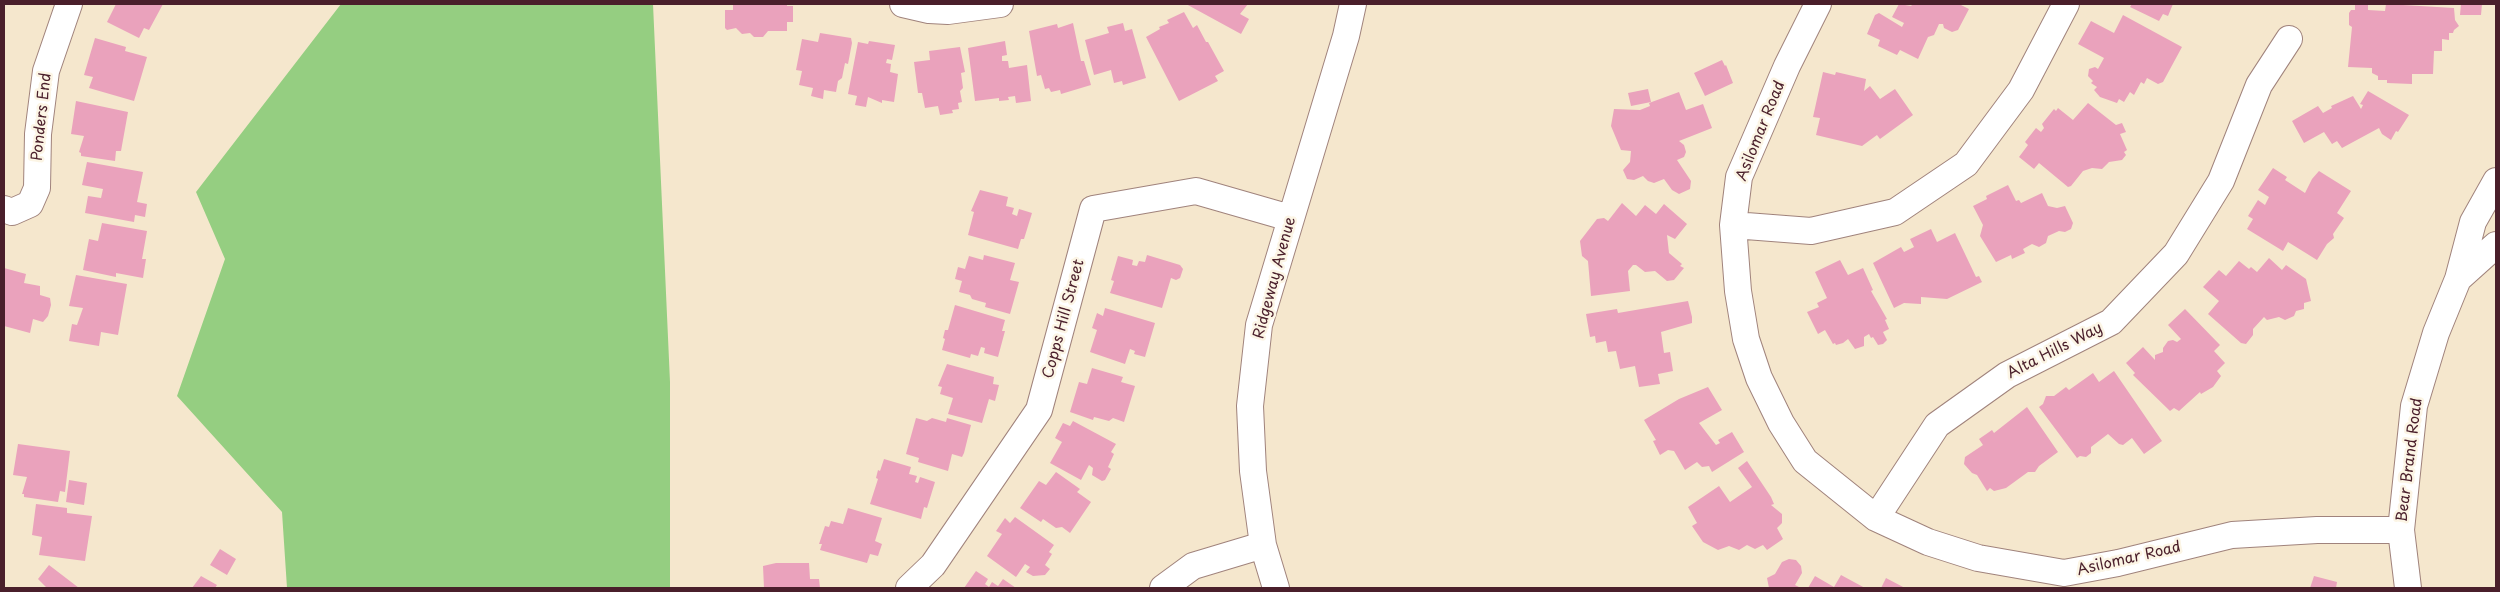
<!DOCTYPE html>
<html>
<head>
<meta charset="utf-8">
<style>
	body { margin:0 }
	#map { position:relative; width:2500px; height:592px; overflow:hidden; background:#f5e7cd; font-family:"Playpen Sans",sans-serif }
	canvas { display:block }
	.frame { position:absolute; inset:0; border:5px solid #4a1f2b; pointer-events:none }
</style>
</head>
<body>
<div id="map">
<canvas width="2500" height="592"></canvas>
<div class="frame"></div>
</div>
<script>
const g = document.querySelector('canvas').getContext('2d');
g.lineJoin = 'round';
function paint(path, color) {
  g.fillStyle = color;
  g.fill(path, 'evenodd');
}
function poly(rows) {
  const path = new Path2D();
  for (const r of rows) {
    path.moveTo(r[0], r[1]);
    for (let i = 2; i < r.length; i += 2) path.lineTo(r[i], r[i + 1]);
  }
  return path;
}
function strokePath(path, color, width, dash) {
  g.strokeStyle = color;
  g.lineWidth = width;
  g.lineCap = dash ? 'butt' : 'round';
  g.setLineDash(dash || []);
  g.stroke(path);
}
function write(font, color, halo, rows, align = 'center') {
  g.font = font + ' "Playpen Sans",sans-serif';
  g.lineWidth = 5;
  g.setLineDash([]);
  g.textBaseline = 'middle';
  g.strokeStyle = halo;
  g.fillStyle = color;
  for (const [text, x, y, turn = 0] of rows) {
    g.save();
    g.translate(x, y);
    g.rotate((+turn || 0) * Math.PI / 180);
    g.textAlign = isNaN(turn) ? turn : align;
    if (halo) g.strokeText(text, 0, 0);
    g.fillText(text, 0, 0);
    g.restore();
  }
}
paint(poly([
	[341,4,653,4,670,382,670,588,287,588,282,512,177,396,225,259,196,192]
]), '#95ce81');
paint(poly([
	[116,4,163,4,149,30,144,28,139,38,107,22],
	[733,4,787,4,787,6,793,6,793,22,787,22,787,31,768,31,763,37,754,37,750,33,742,34,736,28,727,30,725,28,725,10,733,10],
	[1186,4,1248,4,1240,14,1249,19,1241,34],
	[1899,4,1911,6,1913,4,1959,4,1969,9,1958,30,1952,32,1944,28,1943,24,1939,24,1934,35,1928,37,1918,59,1900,50,1897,55,1878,46,1880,40,1867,34,1875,15,1879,13,1902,27,1904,23,1892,17],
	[2132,4,2173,4,2168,16,2163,14,2159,21,2130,7],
	[2355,4,2368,4,2368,10,2385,11,2386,4,2454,8,2455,20,2459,26,2454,30,2453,33,2449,33,2449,40,2442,39,2442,51,2434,51,2433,74,2412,74,2412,84,2387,83,2387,80,2378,80,2378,76,2372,73,2372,68,2348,67,2352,27,2349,25,2349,13,2351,10,2355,10],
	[2461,4,2482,4,2481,15,2460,15],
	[1184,12,1193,28,1197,25,1206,42,1208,42,1224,71,1215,76,1218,81,1179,101,1146,37,1160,29,1159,27,1169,23,1167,20],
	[2123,15,2182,47,2163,82,2158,84,2147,78,2144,84,2141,82,2134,95,2130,92,2124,102,2119,99,2117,103,2100,97,2094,90,2097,87,2091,83,2093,81,2088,76,2089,69,2095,67,2098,69,2104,58,2078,44,2091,21,2114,33],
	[1073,23,1081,61,1084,61,1091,85,1061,94,1060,90,1051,92,1049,88,1045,89,1041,75,1037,76,1029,31,1057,24,1058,28],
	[1123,23,1125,31,1132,29,1146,78,1123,85,1122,81,1114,83,1111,70,1094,75,1085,40,1109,33,1107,27],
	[820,33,851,38,852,43,848,64,845,63,842,78,838,81,836,92,824,90,823,99,811,96,813,88,799,85,802,71,796,70,802,39,818,42],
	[95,38,126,47,125,51,147,57,134,101,89,88,93,77,84,75],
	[869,41,895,45,892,60,887,59,886,63,891,64,890,72,898,74,894,102,882,100,882,103,868,97,866,107,855,105,857,96,848,94,858,42,868,44],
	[1005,41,1007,55,1002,56,1002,61,1008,61,1009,68,1027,65,1031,101,1016,103,1015,96,1008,97,1009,100,999,101,999,98,975,101,968,48],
	[960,47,965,72,961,73,963,88,960,91,962,102,958,103,959,109,952,110,953,113,940,115,938,106,925,108,922,93,918,93,914,62,930,60,929,51],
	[1722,60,1725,66,1726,65,1733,83,1705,96,1694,73],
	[1823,72,1835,75,1836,72,1866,79,1864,91,1870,86,1880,99,1895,89,1913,115,1880,139,1877,135,1862,146,1816,135,1820,118,1813,117],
	[1648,89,1651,102,1631,106,1628,93],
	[2368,91,2409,115,2398,132,2396,131,2391,140,2382,134,2379,128,2342,148,2337,141,2332,144,2324,132,2304,143,2292,121,2318,106,2323,113,2332,108,2331,106,2353,96,2361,109,2363,105,2360,104],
	[1679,92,1686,110,1703,104,1712,128,1679,141,1684,145,1686,152,1684,157,1677,160,1691,181,1690,189,1679,194,1672,190,1664,179,1654,183,1648,181,1643,176,1634,180,1627,179,1623,170,1630,162,1631,151,1621,150,1611,126,1614,109,1640,110,1650,106,1649,103],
	[76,101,128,112,121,151,116,151,115,161,81,156,81,153,79,152,84,136,71,134],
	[2088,103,2116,125,2122,123,2126,132,2120,134,2127,150,2124,152,2126,155,2122,160,2109,162,2102,169,2092,168,2083,171,2071,186,2068,187,2039,163,2034,169,2019,157,2028,145,2025,142,2036,128,2041,132,2044,128,2042,124,2054,109,2056,111,2058,108,2073,120],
	[87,162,143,172,137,202,147,204,145,217,135,215,134,222,85,213,88,196,101,198,103,189,82,185],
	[2273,168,2287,177,2285,180,2305,193,2312,179,2319,171,2351,191,2337,213,2344,218,2333,234,2334,238,2327,244,2317,260,2288,242,2283,251,2247,229,2253,219,2248,216,2258,200,2265,205,2269,197,2258,190],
	[2008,185,2016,201,2019,200,2021,203,2042,193,2048,206,2057,208,2065,206,2073,223,2071,229,2065,232,2059,231,2048,236,2046,243,2039,247,2032,244,2023,249,2025,253,2012,259,2011,255,1996,262,1980,236,1983,225,1973,206,1987,199,1986,196],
	[980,190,1008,197,1006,206,1014,208,1012,214,1017,216,1019,209,1032,213,1024,239,1021,239,1018,249,968,235,974,212,971,211],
	[1622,203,1636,216,1645,205,1656,214,1664,204,1687,224,1675,239,1667,235,1669,253,1682,264,1680,266,1684,268,1674,280,1667,281,1655,271,1645,272,1636,265,1633,265,1628,271,1630,291,1591,296,1588,261,1582,256,1580,241,1597,219,1604,218,1608,221],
	[102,223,147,231,142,259,146,259,143,278,116,273,116,277,83,270,89,239,98,241],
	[1931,229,1937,242,1955,233,1976,277,1979,276,1982,282,1947,299,1921,297,1921,304,1904,303,1894,308,1873,263,1901,247,1904,252,1914,247,1910,239],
	[984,255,1015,263,1010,280,1019,282,1010,314,985,307,986,303,972,299,970,295,959,292,962,281,955,279,958,267,965,269,969,256,983,260],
	[1147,255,1180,265,1183,269,1180,278,1176,280,1171,278,1162,308,1110,293,1114,281,1111,280,1118,256,1133,260,1132,265,1137,266,1139,261,1145,262],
	[2269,258,2282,270,2286,265,2306,279,2311,301,2304,303,2304,309,2296,311,2294,316,2285,320,2279,317,2267,320,2264,317,2253,329,2253,335,2246,344,2241,343,2208,314,2219,301,2203,287,2219,270,2226,276,2239,261,2249,269,2251,267,2257,272],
	[1840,260,1848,275,1863,268,1873,290,1871,291,1887,319,1885,320,1889,329,1883,332,1887,340,1883,344,1878,345,1873,337,1871,338,1869,334,1864,337,1864,346,1855,349,1848,339,1843,343,1836,345,1835,343,1833,344,1825,330,1818,334,1807,312,1819,307,1817,303,1827,298,1815,272],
	[4,268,26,274,24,283,40,286,40,295,50,298,51,305,48,316,43,322,33,319,30,333,4,326],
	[76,275,127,284,118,335,101,332,99,346,69,341,72,324,77,325,83,308,69,306],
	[1688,301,1692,317,1692,323,1661,332,1664,353,1670,352,1673,371,1658,374,1660,384,1639,387,1635,366,1620,369,1616,351,1608,352,1606,341,1596,343,1595,336,1590,337,1586,314,1617,309,1618,313],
	[955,305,1005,320,1002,331,1005,331,998,357,984,353,985,348,981,347,978,356,971,354,970,358,942,350,945,339,943,338,945,330,948,330],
	[1105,308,1155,323,1145,357,1134,354,1135,351,1130,349,1125,364,1090,352,1097,330,1092,328,1097,313,1103,316],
	[2185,309,2220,345,2214,351,2225,363,2217,371,2221,376,2213,387,2201,394,2200,392,2179,411,2174,408,2170,411,2133,375,2135,373,2126,363,2143,347,2155,360,2155,355,2163,352,2163,348,2168,341,2173,340,2177,342,2181,339,2168,325],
	[947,364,994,377,993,384,999,385,995,401,989,399,982,423,948,414,953,398,940,394,942,387,938,386],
	[1092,368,1123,377,1121,382,1135,386,1124,422,1113,418,1109,421,1094,417,1093,420,1070,412,1079,382,1087,384],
	[2114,371,2162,441,2144,454,2132,438,2123,445,2119,444,2108,434,2091,447,2091,453,2086,457,2080,456,2077,458,2039,407,2043,404,2046,396,2054,396,2066,387,2069,390,2093,373,2099,382],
	[1708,387,1722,410,1699,423,1716,445,1720,443,1718,440,1732,432,1744,452,1712,472,1709,466,1702,467,1697,462,1685,470,1674,451,1668,450,1660,455,1653,441,1656,440,1644,420,1679,399],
	[2027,407,2058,452,2039,466,2035,472,2028,472,2006,488,1994,491,1990,488,1987,491,1977,475,1972,473,1964,464,1965,457,1983,445,1979,439,1992,430,1994,433],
	[916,418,927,421,932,418,946,422,947,418,971,425,964,453,962,457,952,454,948,471,918,462,919,458,906,454],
	[1073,421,1116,444,1111,452,1114,454,1108,467,1111,469,1105,480,1102,481,1092,475,1093,468,1089,465,1081,480,1050,463,1062,442,1055,438,1063,423,1070,426],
	[18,444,70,451,65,492,60,491,58,502,24,497,24,494,22,494,27,477,13,475],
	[884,459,911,467,909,474,917,476,915,482,918,483,920,477,935,482,927,508,924,507,921,519,870,504,878,479,876,478,878,470,880,471],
	[1747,461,1771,497,1774,504,1771,505,1782,514,1782,523,1777,528,1783,539,1767,550,1763,545,1755,549,1747,545,1739,550,1729,546,1718,550,1703,542,1692,526,1697,523,1688,507,1719,486,1730,502,1752,487,1738,468],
	[1056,472,1080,489,1077,492,1091,502,1070,533,1062,527,1056,528,1043,519,1041,522,1020,508,1039,481,1046,485],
	[69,480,87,483,84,505,66,502],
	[36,504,67,508,67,513,92,516,85,561,39,555,42,537,32,535],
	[848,508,882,518,875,541,882,544,878,556,870,554,867,563,820,550,822,544,819,544,825,526,829,527,831,521,843,524],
	[1015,517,1054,545,1049,552,1052,554,1045,565,1050,569,1045,575,1033,576,1026,572,1030,567,1025,564,1016,577,987,556,1002,534,996,531,1005,518,1010,523],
	[220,549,236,559,227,575,210,565],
	[1789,559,1796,560,1801,566,1802,573,1795,585,1801,588,1769,588,1767,578,1775,574,1782,562],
	[776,563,809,563,810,579,819,579,820,588,764,588,763,566],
	[49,565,79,588,47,588,38,579],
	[976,571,988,579,985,584,989,587,992,582,998,586,1003,579,1016,588,964,588],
	[1841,575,1865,588,1808,588,1815,576,1834,587],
	[201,576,217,585,215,588,192,588],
	[2314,576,2337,582,2336,588,2310,588],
	[1886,578,1905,588,1881,588]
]), '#eaa2bc');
const minor = poly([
	[903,4,929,10,948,11,1000,4],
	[1818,4,1787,66,1739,177,1733,225,1738,291,1746,339,1759,378,1781,423,1805,461,1876,518,1928,542,1978,558,2064,573,2118,563,2232,535,2317,530,2401,530],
	[4,209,12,212,30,204,37,188,38,134,46,71,69,4],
	[1733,225,1811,231,1895,212,1966,164,2021,90,2066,4],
	[2458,279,2496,245],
	[1876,518,1937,425,2007,375,2111,322,2176,254,2221,181,2259,85,2289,39],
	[909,588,933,565,1039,410,1093,209,1196,191,1290,218],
	[1163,588,1193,566,1263,545],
	[1276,588,1263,545,1253,471,1250,406,1259,325,1346,36,1353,4],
	[2408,588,2401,530,2414,406,2436,333,2458,279,2473,222,2496,181]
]);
strokePath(minor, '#a0837c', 28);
strokePath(minor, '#fff', 26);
write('15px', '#4a1f2b', '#fcf5e5', [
	["Ponders End",42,117,-84],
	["Asilomar Road",1761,131,-68],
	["Ridgeway Avenue",1275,278,-75],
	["Copps Hill Street",1064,319,-75],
	["Alta Hills Way",2055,351,-27],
	["Bear Brand Road",2410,460,-83],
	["Asilomar Road",2129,559,-13]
]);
</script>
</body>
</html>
